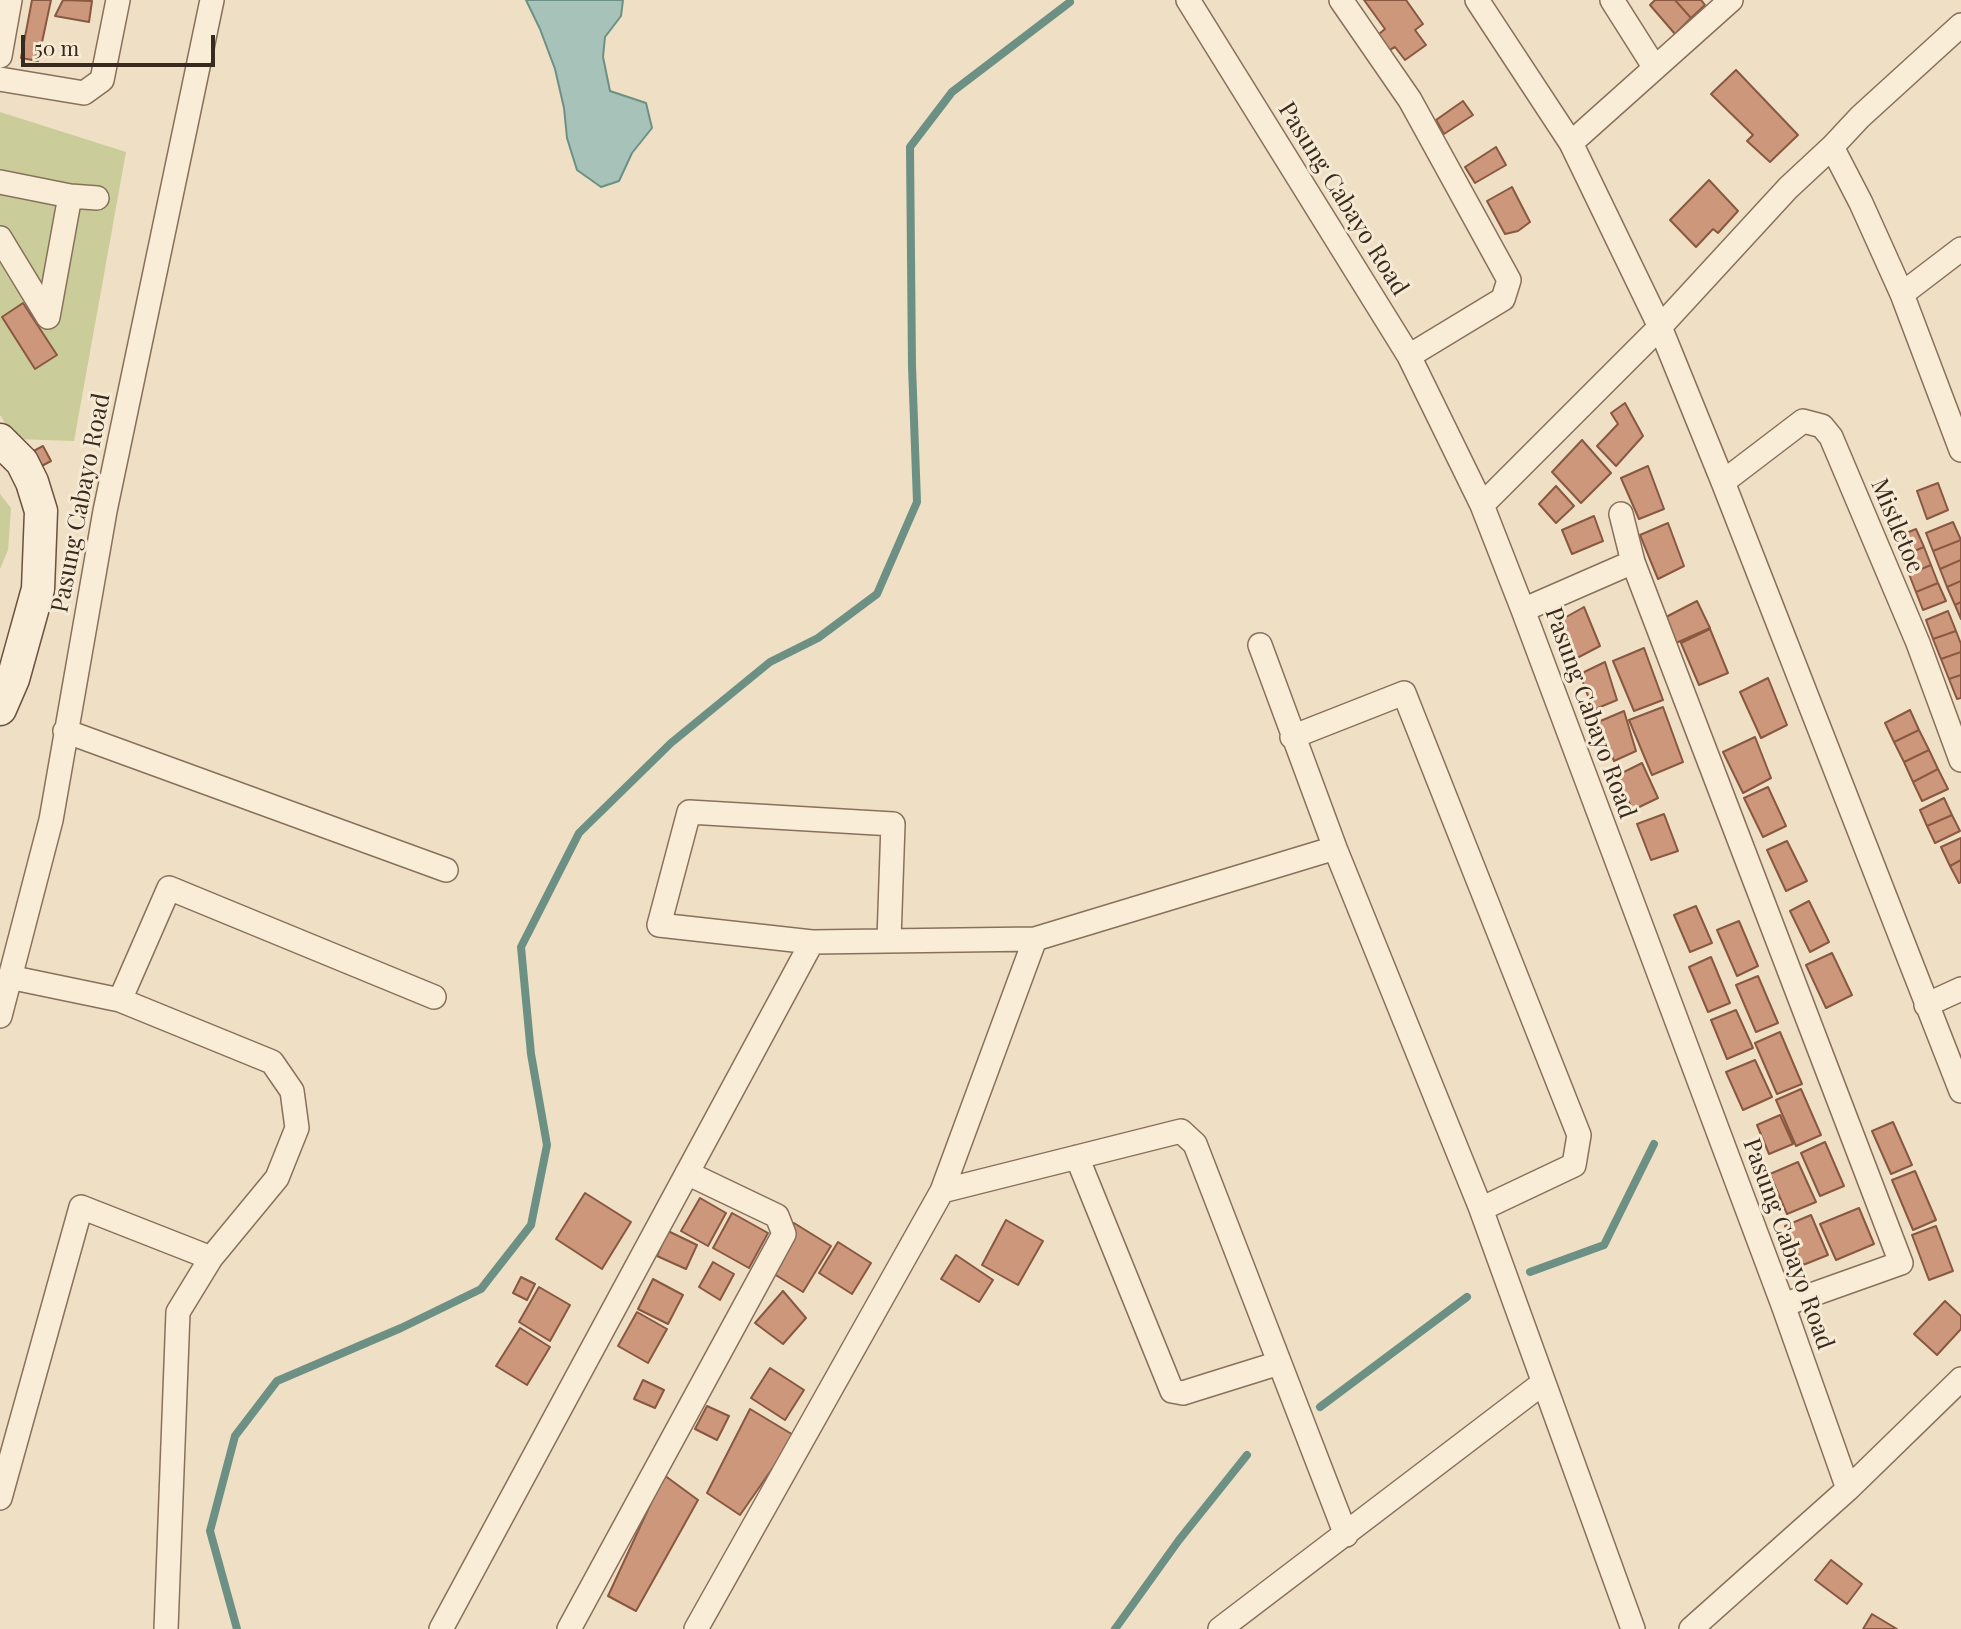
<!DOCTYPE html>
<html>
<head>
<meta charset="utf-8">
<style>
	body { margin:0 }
	#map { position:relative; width:1961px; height:1629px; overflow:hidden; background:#eedfc5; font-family:"Playfair Display",serif }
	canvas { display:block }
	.scale { position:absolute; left:21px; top:35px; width:194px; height:32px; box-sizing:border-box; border:4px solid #392a1f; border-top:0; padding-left:9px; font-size:21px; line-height:24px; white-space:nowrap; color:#392a1f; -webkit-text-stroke:5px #f6ead4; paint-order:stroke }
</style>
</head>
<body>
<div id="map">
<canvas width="1961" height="1629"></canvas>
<div class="scale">50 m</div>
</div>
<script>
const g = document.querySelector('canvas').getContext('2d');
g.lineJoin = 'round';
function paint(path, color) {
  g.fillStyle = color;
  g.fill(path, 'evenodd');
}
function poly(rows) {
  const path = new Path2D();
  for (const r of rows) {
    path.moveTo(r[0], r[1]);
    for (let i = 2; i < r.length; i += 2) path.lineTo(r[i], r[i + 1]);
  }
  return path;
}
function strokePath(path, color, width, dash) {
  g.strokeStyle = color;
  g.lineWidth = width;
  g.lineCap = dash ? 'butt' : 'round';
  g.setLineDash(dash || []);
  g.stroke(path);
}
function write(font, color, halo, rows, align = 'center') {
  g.font = font + ' "Playfair Display",serif';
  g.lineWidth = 6;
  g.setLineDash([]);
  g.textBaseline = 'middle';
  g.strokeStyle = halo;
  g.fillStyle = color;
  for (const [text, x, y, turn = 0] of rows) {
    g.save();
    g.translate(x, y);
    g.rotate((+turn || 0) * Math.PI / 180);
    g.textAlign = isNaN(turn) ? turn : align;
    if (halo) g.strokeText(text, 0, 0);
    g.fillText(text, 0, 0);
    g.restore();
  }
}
paint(poly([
	[0,112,126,152,74,441,15,439,0,415],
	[0,494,11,508,8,550,0,569]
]), '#cacd99');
const water = poly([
	[526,0,623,0,621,16,605,37,603,57,610,91,646,103,652,128,632,153,619,181,601,187,577,170,567,138,564,108,555,69,540,29,526,0]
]);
paint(water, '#a7c2b8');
strokePath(water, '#6d9085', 2);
strokePath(poly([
	[1530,1272,1604,1245,1654,1144],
	[1320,1407,1467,1297],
	[237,1629,210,1531,235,1436,277,1381,401,1328,481,1289,531,1225,547,1145,531,1054,521,947,579,833,671,743,770,662,818,638,877,594,917,502,912,366,910,147,952,92,1070,2],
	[1115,1629,1179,1540,1247,1455]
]), '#6d9085', 8);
const building = poly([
	[32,0,51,0,38,61,21,58,32,0],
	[63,0,92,1,89,22,55,16,63,0],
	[1364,0,1406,0,1423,24,1415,30,1426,45,1405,60,1395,47,1384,53,1374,38,1385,29,1364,0],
	[1655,0,1675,0,1691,18,1675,34,1650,5,1655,0],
	[1675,0,1701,0,1705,5,1691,18,1675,0],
	[1736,70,1798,135,1770,162,1747,141,1753,135,1711,94,1736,70],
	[1463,101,1473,115,1444,134,1436,120,1463,101],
	[1496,147,1506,165,1475,183,1465,167,1496,147],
	[1709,180,1738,211,1718,233,1713,229,1696,247,1670,220,1709,180],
	[1512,187,1530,222,1518,231,1505,234,1487,201,1512,187],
	[23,303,57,355,35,369,2,317,23,303],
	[1625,403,1643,436,1616,466,1597,446,1618,424,1611,413,1625,403],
	[1582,440,1611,473,1581,503,1552,472,1582,440],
	[43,446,51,461,36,469,28,454,43,446],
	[1648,466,1664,509,1639,519,1621,478,1648,466],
	[1938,483,1948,510,1927,519,1917,491,1938,483],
	[1556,486,1574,506,1556,523,1539,504,1556,486],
	[1594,516,1603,541,1572,554,1562,530,1594,516],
	[1953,522,1961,540,1933,551,1926,533,1953,522],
	[1668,523,1684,566,1658,579,1640,535,1668,523],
	[1916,529,1924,547,1902,556,1894,538,1916,529],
	[1961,540,1961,560,1940,569,1933,551,1961,540],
	[1924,547,1931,565,1909,574,1902,556,1924,547],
	[1961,560,1961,581,1947,587,1940,569,1961,560],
	[1931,565,1938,583,1916,592,1909,574,1931,565],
	[1961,581,1961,602,1955,605,1947,587,1961,581],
	[1938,583,1946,601,1923,610,1916,592,1938,583],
	[1697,601,1710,628,1676,643,1666,617,1697,601],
	[1961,602,1961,619,1955,605,1961,602],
	[1584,607,1600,646,1577,658,1559,621,1584,607],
	[1948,611,1956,631,1933,639,1926,620,1948,611],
	[1710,629,1728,673,1699,685,1681,643,1710,629],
	[1956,631,1961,644,1961,652,1941,659,1933,639,1956,631],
	[1644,648,1663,700,1634,711,1613,661,1644,648],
	[1961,652,1961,675,1949,679,1941,659,1961,652],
	[1605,662,1617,700,1593,710,1580,674,1605,662],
	[1961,675,1961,698,1957,699,1949,679,1961,675],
	[1768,678,1787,725,1761,738,1740,692,1768,678],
	[1663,707,1683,762,1652,775,1629,720,1663,707],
	[1910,710,1919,730,1894,742,1885,723,1910,710],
	[1624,711,1636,751,1614,761,1598,722,1624,711],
	[1919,730,1929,750,1904,762,1894,742,1919,730],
	[1755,737,1771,778,1743,793,1723,752,1755,737],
	[1929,750,1938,769,1913,782,1904,762,1929,750],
	[1642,763,1658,798,1633,810,1616,776,1642,763],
	[1938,769,1948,789,1922,801,1913,782,1938,769],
	[1768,787,1786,826,1763,837,1744,798,1768,787],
	[1944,798,1952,815,1927,826,1920,810,1944,798],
	[1664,814,1678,851,1651,860,1637,824,1664,814],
	[1952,815,1960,831,1935,843,1927,826,1952,815],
	[1961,838,1961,860,1950,866,1941,847,1961,838],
	[1787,841,1807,881,1786,891,1767,850,1787,841],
	[1961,860,1961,882,1959,883,1950,866,1961,860],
	[1809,901,1829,942,1810,952,1790,911,1809,901],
	[1696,906,1712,943,1690,952,1674,915,1696,906],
	[1739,921,1758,966,1737,976,1717,930,1739,921],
	[1832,953,1852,995,1826,1008,1806,965,1832,953],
	[1711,957,1730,1003,1708,1012,1689,967,1711,957],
	[1758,976,1778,1023,1756,1032,1736,985,1758,976],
	[1736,1010,1753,1048,1727,1059,1711,1020,1736,1010],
	[1780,1032,1802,1084,1777,1094,1755,1043,1780,1032],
	[1755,1060,1772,1097,1743,1110,1726,1072,1755,1060],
	[1801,1089,1821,1135,1796,1146,1776,1100,1801,1089],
	[1780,1115,1793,1144,1769,1154,1757,1125,1780,1115],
	[1893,1122,1912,1165,1891,1174,1872,1131,1893,1122],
	[1825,1142,1844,1186,1820,1196,1801,1153,1825,1142],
	[1798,1162,1816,1202,1787,1214,1770,1174,1798,1162],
	[1915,1171,1936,1220,1913,1230,1892,1180,1915,1171],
	[585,1193,631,1222,602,1269,556,1239,585,1193],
	[700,1198,726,1213,708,1246,681,1231,700,1198],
	[1859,1208,1874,1244,1836,1260,1820,1224,1859,1208],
	[732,1213,768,1233,749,1268,713,1248,732,1213],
	[1811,1215,1828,1255,1803,1265,1785,1226,1811,1215],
	[1006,1220,1043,1241,1018,1285,982,1265,1006,1220],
	[794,1223,831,1246,803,1292,766,1269,794,1223],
	[1936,1226,1953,1271,1929,1280,1912,1235,1936,1226],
	[668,1231,697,1245,686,1269,657,1256,668,1231],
	[838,1242,871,1263,852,1294,819,1273,838,1242],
	[956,1255,993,1280,979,1302,941,1279,956,1255],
	[713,1262,734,1274,720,1300,699,1287,713,1262],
	[521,1277,535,1284,527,1300,513,1293,521,1277],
	[653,1279,683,1295,668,1324,638,1309,653,1279],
	[539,1287,570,1305,550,1341,519,1322,539,1287],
	[783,1291,806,1318,783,1344,755,1323,783,1291],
	[1945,1301,1961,1316,1961,1329,1937,1355,1914,1334,1945,1301],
	[637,1312,667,1329,648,1363,618,1346,637,1312],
	[520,1328,550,1347,527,1385,496,1366,520,1328],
	[770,1368,804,1390,785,1420,751,1398,770,1368],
	[643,1380,664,1390,655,1408,634,1399,643,1380],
	[707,1406,729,1416,717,1440,695,1429,707,1406],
	[750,1409,795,1436,740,1515,707,1493,750,1409],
	[664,1475,698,1500,636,1611,608,1596,664,1475],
	[1831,1560,1862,1584,1847,1604,1815,1580,1831,1560],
	[1872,1614,1897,1629,1863,1629,1872,1614]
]);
paint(building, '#cd977b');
strokePath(building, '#895841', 2);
const street = poly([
	[1188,0,1409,356,1482,505,1523,610,1783,1305,1848,1489],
	[1341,0,1410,100,1509,280,1503,299,1409,356],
	[1477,0,1571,143,1660,327,1723,482,1961,1091],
	[1612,0,1655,68],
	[0,56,10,0],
	[0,79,84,93,102,80,118,0],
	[1571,143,1731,0],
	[1832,147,1861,203,1902,294,1961,450],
	[0,182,70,196,97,198],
	[0,238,48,317,70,196],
	[1902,294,1961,249],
	[1723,482,1803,421,1822,426,1831,437,1918,643,1961,760],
	[1482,505,1660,327,1788,188,1832,147,1860,117,1961,25],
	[1621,514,1633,562,1901,1263,1783,1305],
	[1523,610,1633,562],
	[1260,645,1335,848,1481,1209,1633,1629],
	[65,731,446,870],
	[1292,737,1404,693,1579,1135,1574,1165,1481,1209],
	[889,939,893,824,689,812,659,925,812,942,1035,939,1335,848],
	[9,977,120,1000,272,1062,292,1091,297,1128,277,1178,211,1258,178,1312,166,1629],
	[120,1000,169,888,434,997],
	[1926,1005,1961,989],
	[0,1016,51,820,105,511,212,0],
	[1077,1157,1172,1391,1183,1393,1279,1363],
	[942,1191,1181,1131,1195,1144,1346,1535],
	[0,1498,81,1207,211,1258],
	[441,1629,812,942],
	[569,1629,784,1234,777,1216,687,1173],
	[696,1629,942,1191,1035,939],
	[1220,1629,1543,1383],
	[1691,1629,1848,1489,1961,1379]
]);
const secondary = poly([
	[0,440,22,462,32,482,41,511,38,589,13,679,0,709]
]);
strokePath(street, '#89705b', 26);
strokePath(secondary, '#6b513e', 35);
strokePath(street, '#f9edd8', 23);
strokePath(secondary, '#f9edd8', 32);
write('24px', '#392a1f', '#f6ead4', [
	["Pasung Cabayo Road",1343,199,58],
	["Pasung Cabayo Road",81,503,-79],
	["Mistletoe",1897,526,67],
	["Pasung Cabayo Road",1590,713,70],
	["Pasung Cabayo Road",1788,1244,70]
]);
</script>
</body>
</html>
